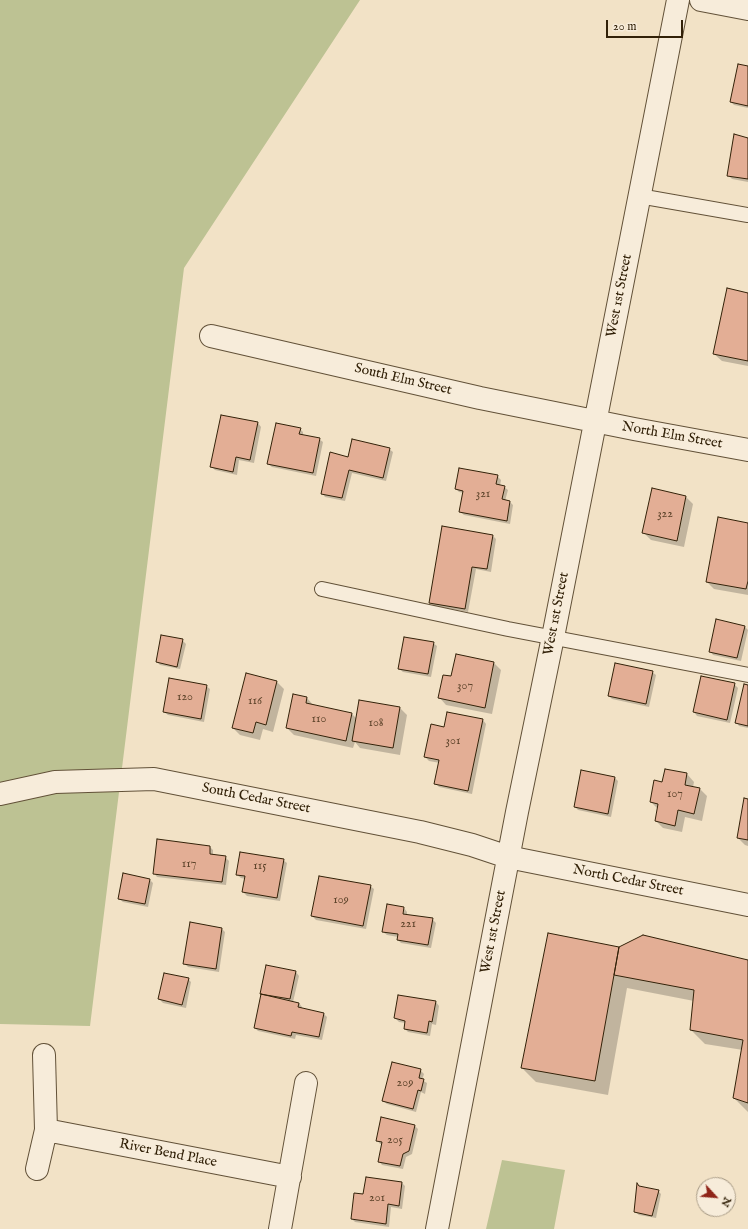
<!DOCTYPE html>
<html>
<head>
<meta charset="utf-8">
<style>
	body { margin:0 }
	#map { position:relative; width:748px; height:1229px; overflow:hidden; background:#f2e2c6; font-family:"IM FELL English",serif }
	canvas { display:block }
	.north { position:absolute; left:696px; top:1177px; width:40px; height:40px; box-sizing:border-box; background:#f7ecda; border:1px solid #a89b86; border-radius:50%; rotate:116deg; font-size:11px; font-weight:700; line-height:16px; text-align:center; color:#322108 }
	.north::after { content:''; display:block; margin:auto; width:14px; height:18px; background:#8f2418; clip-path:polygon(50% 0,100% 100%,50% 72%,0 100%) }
	.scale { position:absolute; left:606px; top:20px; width:77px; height:18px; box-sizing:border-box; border:2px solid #322108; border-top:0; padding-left:5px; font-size:12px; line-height:14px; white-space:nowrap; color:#322108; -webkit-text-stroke:3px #f7ecda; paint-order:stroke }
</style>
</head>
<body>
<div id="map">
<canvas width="748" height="1229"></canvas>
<div class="north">N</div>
<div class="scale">20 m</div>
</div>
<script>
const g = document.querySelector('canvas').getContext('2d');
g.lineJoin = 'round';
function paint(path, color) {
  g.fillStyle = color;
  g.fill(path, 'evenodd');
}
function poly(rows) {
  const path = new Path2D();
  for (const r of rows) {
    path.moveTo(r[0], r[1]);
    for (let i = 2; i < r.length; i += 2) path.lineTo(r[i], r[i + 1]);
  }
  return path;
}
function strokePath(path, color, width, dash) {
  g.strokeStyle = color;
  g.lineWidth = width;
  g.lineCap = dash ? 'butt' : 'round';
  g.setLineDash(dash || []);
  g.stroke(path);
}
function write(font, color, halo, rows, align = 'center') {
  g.font = font + ' "IM FELL English",serif';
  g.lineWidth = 3.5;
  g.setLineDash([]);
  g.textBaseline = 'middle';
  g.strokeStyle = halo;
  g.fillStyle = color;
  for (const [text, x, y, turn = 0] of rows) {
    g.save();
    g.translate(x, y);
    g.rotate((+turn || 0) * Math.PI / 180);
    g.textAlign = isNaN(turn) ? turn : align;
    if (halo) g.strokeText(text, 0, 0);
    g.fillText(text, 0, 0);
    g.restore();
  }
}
paint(poly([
	[0,0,360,0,184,268,90,1026,0,1024],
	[502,1160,565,1170,554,1229,486,1229]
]), '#bdc293');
paint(poly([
	[748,67,748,108,734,105,731,102],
	[748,139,748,182,732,179,728,175],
	[748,294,748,366,722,361,714,354],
	[222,416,258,423,261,427,254,463,239,460,237,475,215,470,212,467],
	[300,429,303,432,303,436,319,439,323,442,316,476,272,467,268,464],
	[389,449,393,452,386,481,352,473,345,501,325,497,322,493,348,458],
	[497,476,501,480,500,486,504,487,508,490,505,501,510,502,513,505,510,524,464,515,460,512,464,493,459,492,456,489],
	[653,490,686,497,693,504,684,547,651,540,644,533],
	[748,524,748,595,714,589,707,582],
	[493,536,496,539,491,572,476,569,468,612,434,606,430,603],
	[744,626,748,630,741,661,713,655,710,651],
	[182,640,186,644,180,669,160,665,157,662],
	[433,643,437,646,431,677,403,672,399,669],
	[457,655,494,663,501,670,492,714,446,705,439,697,452,677],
	[652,672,656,675,649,707,612,699,609,696],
	[277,682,284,689,273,732,263,729,260,740,240,735,233,728],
	[734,684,738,688,730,723,697,716,694,712],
	[206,686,210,689,204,722,168,715,164,712],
	[748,686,748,728,739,726,736,722],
	[294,695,307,698,314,706,352,714,357,719,400,708,407,715,400,755,360,748,355,742,353,748,294,735,287,728],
	[483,720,486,724,472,794,439,787,436,784,440,763,429,761,425,757,445,728],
	[666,770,687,774,694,782,693,787,700,789,707,796,702,821,685,817,682,832,663,828,656,821,658,809,651,802,663,783],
	[615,778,618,781,611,817,578,810,575,807],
	[748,800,748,846,745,845,738,838],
	[210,847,213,850,213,856,225,857,229,861,226,885,157,877,154,873],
	[283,860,287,863,280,901,247,896,243,892,245,879,241,878,237,875],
	[150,880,153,883,148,907,123,902,119,899],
	[370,886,374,889,366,929,316,920,312,916],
	[388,905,404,908,407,912,407,915,432,919,436,923,431,948,401,943,398,940,398,937,387,935,383,932],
	[191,923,222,929,225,932,219,972,188,967,184,963],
	[549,934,619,948,748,961,748,1112,734,1098,743,1050,705,1044,691,1030,694,1001,627,988,608,1095,536,1082,522,1068],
	[267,966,296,972,299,976,293,1002,299,1003,302,1007,302,1009,324,1014,327,1017,322,1040,296,1035,295,1039,258,1031,255,1028],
	[188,979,191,982,186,1008,163,1003,159,999],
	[436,1002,439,1006,436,1025,432,1024,430,1036,408,1032,405,1029,406,1023,399,1022,395,1018],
	[420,1070,424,1074,422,1080,427,1083,425,1094,421,1092,416,1112,387,1104,383,1101],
	[415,1126,418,1129,412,1154,406,1157,403,1169,382,1165,379,1161,383,1144,380,1144,377,1140],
	[367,1178,402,1183,405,1186,402,1209,391,1207,389,1227,355,1222,352,1219,364,1195],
	[640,1187,658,1191,661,1194,656,1218,639,1215,635,1212]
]), '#0003');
const building = poly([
	[738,64,748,66,748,106,730,102,738,64],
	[734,134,748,138,748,179,727,176,734,134],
	[727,288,748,293,748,361,713,354,727,288],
	[221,415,258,422,250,460,236,457,233,472,210,467,221,415],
	[276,423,301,428,299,434,320,438,313,473,267,464,276,423],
	[352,439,390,448,383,478,349,470,342,498,321,494,330,452,348,457,352,439],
	[459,468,498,475,496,484,505,486,502,499,510,501,507,521,459,512,463,491,455,489,459,468],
	[652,488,686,496,677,541,642,533,652,488],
	[718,517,748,523,748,581,746,589,706,582,718,517],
	[442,526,493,535,487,569,472,567,465,609,429,603,442,526],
	[716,619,745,626,737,658,709,652,716,619],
	[161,635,183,639,177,667,156,662,161,635],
	[404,637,434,642,428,674,398,669,404,637],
	[456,654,494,662,485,708,438,698,443,675,451,676,456,654],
	[615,663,653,671,646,704,608,696,615,663],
	[246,673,277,681,266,725,256,722,253,733,232,728,246,673],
	[701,676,735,683,727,720,693,712,701,676],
	[169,678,207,685,201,719,163,712,169,678],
	[744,684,748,685,748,726,735,723,744,684],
	[293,694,307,697,306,703,352,713,346,741,286,728,293,694],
	[359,700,400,707,393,748,352,741,359,700],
	[447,712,483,719,468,791,434,784,439,760,424,757,431,724,444,727,447,712],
	[665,769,687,773,685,785,700,788,694,814,678,810,675,826,655,821,658,804,650,802,654,780,662,782,665,769],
	[581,770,615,777,608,814,574,807,581,770],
	[744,798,748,799,748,840,737,838,744,798],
	[157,839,210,846,210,854,226,856,222,882,153,874,157,839],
	[240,852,284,859,277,898,242,892,245,876,236,875,240,852],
	[123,873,150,879,145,904,118,899,123,873],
	[319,876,371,885,363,926,311,916,319,876],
	[387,904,404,907,403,914,433,918,428,945,397,940,398,934,382,932,387,904],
	[190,922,222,928,216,969,183,964,190,922],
	[548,933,619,947,595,1081,521,1068,548,933],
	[643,935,748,960,748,1103,733,1098,743,1040,690,1030,694,990,614,975,619,947,643,935],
	[266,965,296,971,290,999,260,994,266,965],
	[164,973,189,978,182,1005,158,999,164,973],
	[261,994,299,1003,298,1007,324,1013,319,1037,292,1032,291,1036,254,1028,261,994],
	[398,995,436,1001,432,1022,429,1021,427,1033,404,1029,405,1021,394,1018,398,995],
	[392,1062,421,1069,419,1078,424,1079,421,1091,418,1090,413,1109,382,1101,392,1062],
	[381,1117,415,1125,409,1151,403,1154,400,1166,378,1162,382,1142,376,1141,381,1117],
	[366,1177,402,1182,399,1206,388,1204,386,1224,351,1219,354,1193,363,1194,366,1177],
	[637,1183,639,1186,659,1190,652,1216,634,1212,637,1183]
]);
paint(building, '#e3ae95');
strokePath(building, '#322108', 1);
const lane = poly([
	[639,196,748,215],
	[322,589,508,629,748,675]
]);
const street = poly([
	[701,0,748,9],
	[211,336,480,398,634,429,748,450],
	[0,794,55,782,154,779,420,832,472,845,508,857,748,905],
	[46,1130,290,1177],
	[37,1169,46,1130,44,1055],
	[280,1229,306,1083],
	[437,1229,517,812,553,637,678,0]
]);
strokePath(lane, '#625138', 16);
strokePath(street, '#625138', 24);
strokePath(lane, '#f7ecda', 14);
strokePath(street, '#f7ecda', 22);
write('12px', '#5e442b', null, [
	["321",483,495],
	["322",665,515],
	["307",465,687],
	["120",185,698],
	["116",255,702],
	["110",319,720],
	["108",376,724],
	["301",453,742],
	["107",675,795],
	["117",189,865],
	["115",260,867],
	["109",341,901],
	["221",408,925],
	["209",405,1084],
	["205",395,1141],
	["201",377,1199]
]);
write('14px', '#322108', '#f7ecda', [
	["West 1st Street",620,296,-79],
	["South Elm Street",403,380,13],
	["North Elm Street",672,436,10],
	["West 1st Street",557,614,-79],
	["South Cedar Street",256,799,11],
	["North Cedar Street",628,881,11],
	["West 1st Street",494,932,-79],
	["River Bend Place",168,1154,11]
]);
</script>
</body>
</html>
